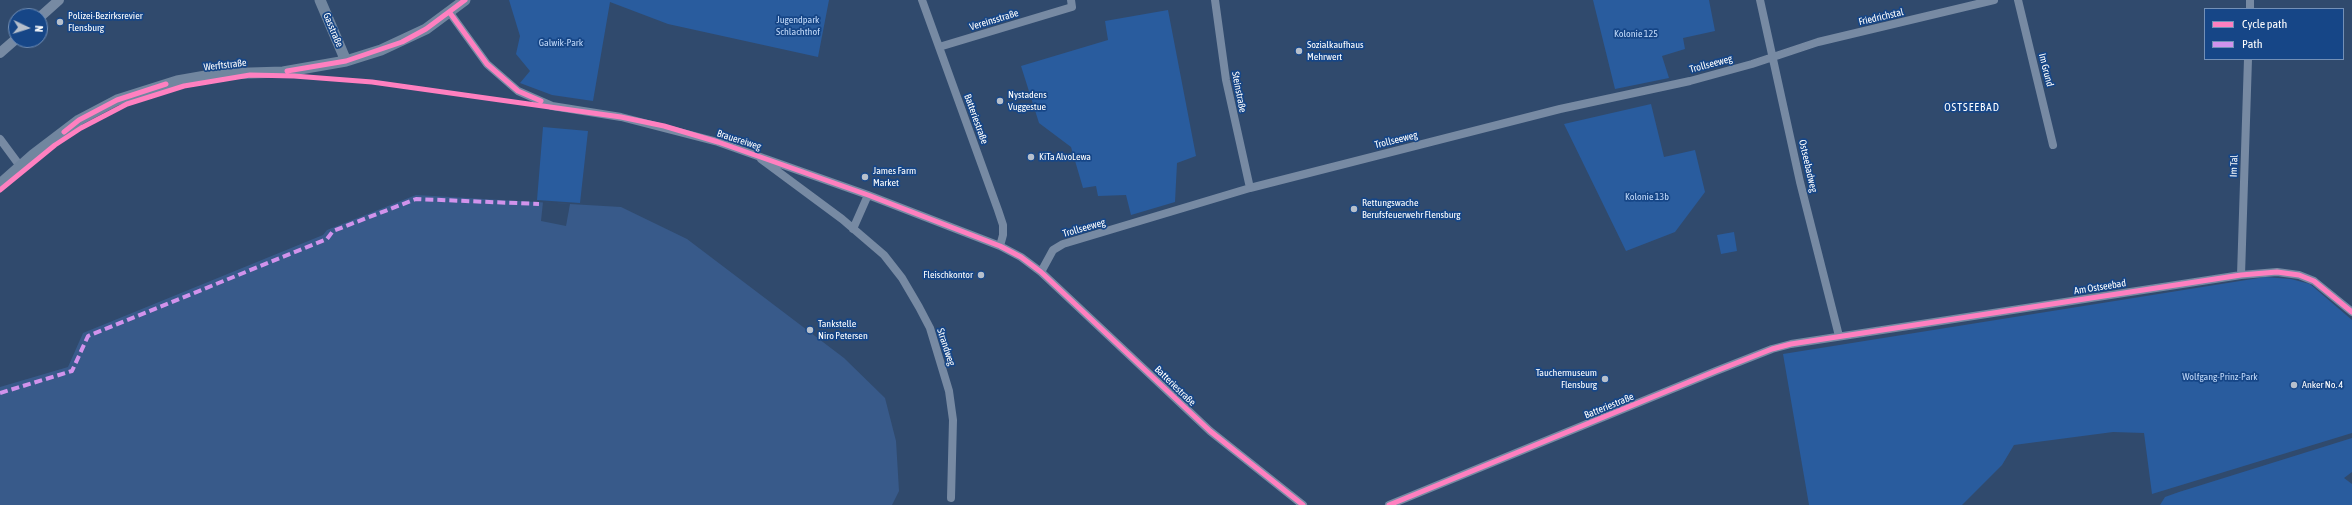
<!DOCTYPE html>
<html>
<head>
<meta charset="utf-8">
<style>
	body { margin:0 }
	#map { position:relative; width:2352px; height:505px; overflow:hidden; background:#304a6d; font-family:"Asap Condensed",sans-serif }
	canvas { display:block }
	.legend { position:absolute; left:2204px; top:8px; width:140px; height:52px; box-sizing:border-box; background:#164687; border:1px solid #7390b7; margin:0; padding:5px 7px; list-style:none; font-size:12px; color:#fff }
	.legend li { display:flex; align-items:center; gap:8px; height:20px }
	.legend b { width:20px; border:1px solid #7390b7 }
	.north { position:absolute; left:8px; top:8px; width:40px; height:40px; box-sizing:border-box; background:#164687; border:1px solid #7390b7; border-radius:50%; rotate:94deg; font-size:11px; font-weight:700; line-height:16px; text-align:center; color:#fff }
	.north::after { content:''; display:block; margin:auto; width:14px; height:18px; background:#b7c0cc; clip-path:polygon(50% 0,100% 100%,50% 72%,0 100%) }
</style>
</head>
<body>
<div id="map">
<canvas width="2352" height="505"></canvas>
<ul class="legend">
<li><b style="height:5px;background:#ff80c0"></b>Cycle path</li>
<li><b style="height:5px;background:#d193ec"></b>Path</li>
</ul>
<div class="north">N</div>
</div>
<script>
const g = document.querySelector('canvas').getContext('2d');
g.lineJoin = 'round';
function paint(path, color) {
  g.fillStyle = color;
  g.fill(path, 'evenodd');
}
function poly(rows) {
  const path = new Path2D();
  for (const r of rows) {
    path.moveTo(r[0], r[1]);
    for (let i = 2; i < r.length; i += 2) path.lineTo(r[i], r[i + 1]);
  }
  return path;
}
function strokePath(path, color, width, dash) {
  g.strokeStyle = color;
  g.lineWidth = width;
  g.lineCap = dash ? 'butt' : 'round';
  g.setLineDash(dash || []);
  g.stroke(path);
}
function write(font, color, halo, rows, align = 'center') {
  g.font = font + ' "Asap Condensed",sans-serif';
  g.lineWidth = 3.5;
  g.setLineDash([]);
  g.textBaseline = 'middle';
  g.strokeStyle = halo;
  g.fillStyle = color;
  for (const [text, x, y, turn = 0] of rows) {
    g.save();
    g.translate(x, y);
    g.rotate((+turn || 0) * Math.PI / 180);
    g.textAlign = isNaN(turn) ? turn : align;
    if (halo) g.strokeText(text, 0, 0);
    g.fillText(text, 0, 0);
    g.restore();
  }
}
paint(poly([
	[509,0,829,0,818,57,668,24,610,2,593,101,552,95,520,83,530,71,516,54,520,36],
	[1593,0,1709,0,1715,31,1683,38,1685,49,1662,56,1669,78,1615,89],
	[1168,10,1196,156,1177,163,1175,202,1131,215,1126,195,1098,196,1096,186,1083,188,1071,147,1039,123,1021,66,1108,40,1105,21],
	[1651,104,1664,157,1695,150,1705,192,1675,232,1626,251,1564,124],
	[543,127,588,131,580,203,537,200],
	[1734,232,1737,251,1721,254,1717,235],
	[2265,277,2291,279,2310,284,2352,320,2352,433,2152,494,2144,433,2113,432,2014,445,2002,465,1962,505,1809,505,1783,354],
	[2352,438,2352,472,2344,478,2352,484,2352,505,2160,505,2165,497,2179,492]
]), '#295c9e');
paint(poly([
	[416,195,621,207,687,239,844,358,885,398,896,441,898,474,899,491,892,505,0,505,0,387,68,367,83,333,323,235,327,230]
]), '#385a8a');
paint(poly([
	[543,202,570,204,566,226,541,221]
]), '#304a6d');
strokePath(poly([
	[922,0,998,210,1003,225,1003,235,1000,246],
	[1215,0,1226,80,1250,188],
	[1760,0,1800,182,1839,336],
	[2018,0,2053,145],
	[2250,9,2250,0],
	[450,13,487,64,518,91,552,106,621,117,718,142,868,195,1000,246,1021,257,1041,272,1210,431,1303,505],
	[939,47,1072,7,1071,0],
	[0,139,20,166],
	[761,159,842,219,884,255,902,278,919,307,930,328,949,391,953,420,951,498],
	[853,229,868,195],
	[1041,272,1053,250,1063,244,1250,188,1560,109,1690,81,1752,64,1818,42,1994,0],
	[2241,275,2248,59],
	[1389,505,1716,371,1772,349,1791,344,2241,275,2277,272,2299,275,2314,281,2352,312]
]), '#778aa3', 8);
strokePath(poly([
	[40,17,59,0],
	[0,53,16,39]
]), '#778aa3', 10);
strokePath(poly([
	[320,0,346,61],
	[0,184,33,155,79,120,117,100,177,81,217,74,283,72,346,61,381,50,426,29,465,0]
]), '#71869f', 11);
strokePath(poly([
	[0,393,72,371,88,336,327,239,333,231,416,199,539,204]
]), '#d193ec', 4, [8, 4]);
strokePath(poly([
	[450,13,487,64,518,91,541,101],
	[287,71,346,61,402,42,426,29,465,0],
	[64,132,79,120,117,100,166,84],
	[0,190,55,145,81,128,127,104,184,86,250,75,294,76,372,82,621,117,664,126,718,142,868,195,1000,246,1021,257,1041,272,1210,431,1303,505],
	[1389,505,1716,371,1772,349,1791,344,2241,275,2277,272,2299,275,2314,281,2352,312]
]), '#ff80c0', 5);
for (const [x, y, r, color] of [
	[60,22,4,"#b7c0cc"],
	[1299,51,4,"#b7c0cc"],
	[1000,101,4,"#b7c0cc"],
	[1031,157,4,"#b7c0cc"],
	[865,177,4,"#b7c0cc"],
	[1354,209,4,"#b7c0cc"],
	[981,275,4,"#b7c0cc"],
	[810,330,4,"#b7c0cc"],
	[1605,379,4,"#b7c0cc"],
	[2294,385,4,"#b7c0cc"]
]) {
  const dot = new Path2D();
  dot.arc(x, y, r, 0, 2 * Math.PI);
  g.fillStyle = color;
  g.fill(dot);
  strokePath(dot, '#164687', 1.5);
}
write('10px', '#fff', '#164687', [
	["Polizei-Bezirksrevier",68,16],
	["Flensburg",68,28],
	["Sozialkaufhaus",1307,45],
	["Mehrwert",1307,57],
	["Nystadens",1008,95],
	["Vuggestue",1008,107],
	["KiTa AlvoLewa",1039,157],
	["James Farm",873,171],
	["Market",873,183],
	["Rettungswache",1362,203],
	["Berufsfeuerwehr Flensburg",1362,215],
	["Fleischkontor",973,275,"right"],
	["Tankstelle",818,324],
	["Niro Petersen",818,336],
	["Tauchermuseum",1597,373,"right"],
	["Flensburg",1597,385,"right"],
	["Anker No. 4",2302,385]
], 'left');
write('10px', '#fff', '#164687', [
	["Friedrichstal",1881,17,-13],
	["Vereinsstraße",994,20,-17],
	["Gasstraße",333,30,67],
	["Trollseeweg",1711,64,-15],
	["Werftstraße",225,65,-6],
	["Im Grund",2046,70,76],
	["Steinstraße",1239,92,79],
	["Batteriestraße",976,119,70],
	["Brauereiweg",739,140,18],
	["Trollseeweg",1396,140,-14],
	["Ostseebadweg",1808,166,77],
	["Im Tal",2234,166,-88],
	["Trollseeweg",1084,228,-16],
	["Am Ostseebad",2100,287,-9],
	["Strandweg",946,347,72],
	["Batteriestraße",1175,386,44],
	["Batteriestraße",1609,406,-22]
]);
write('10px', '#c2dafa', '#164687', [
	["Jugendpark",798,20],
	["Schlachthof",798,32],
	["Kolonie 125",1636,34],
	["Galwik-Park",561,43],
	["Kolonie 13b",1647,197],
	["Wolfgang-Prinz-Park",2220,377]
]);
g.letterSpacing = '1px';
write('11px', '#fff', '#164687', [
	["OSTSEEBAD",1972,108]
]);
g.letterSpacing = '0px';
</script>
</body>
</html>
